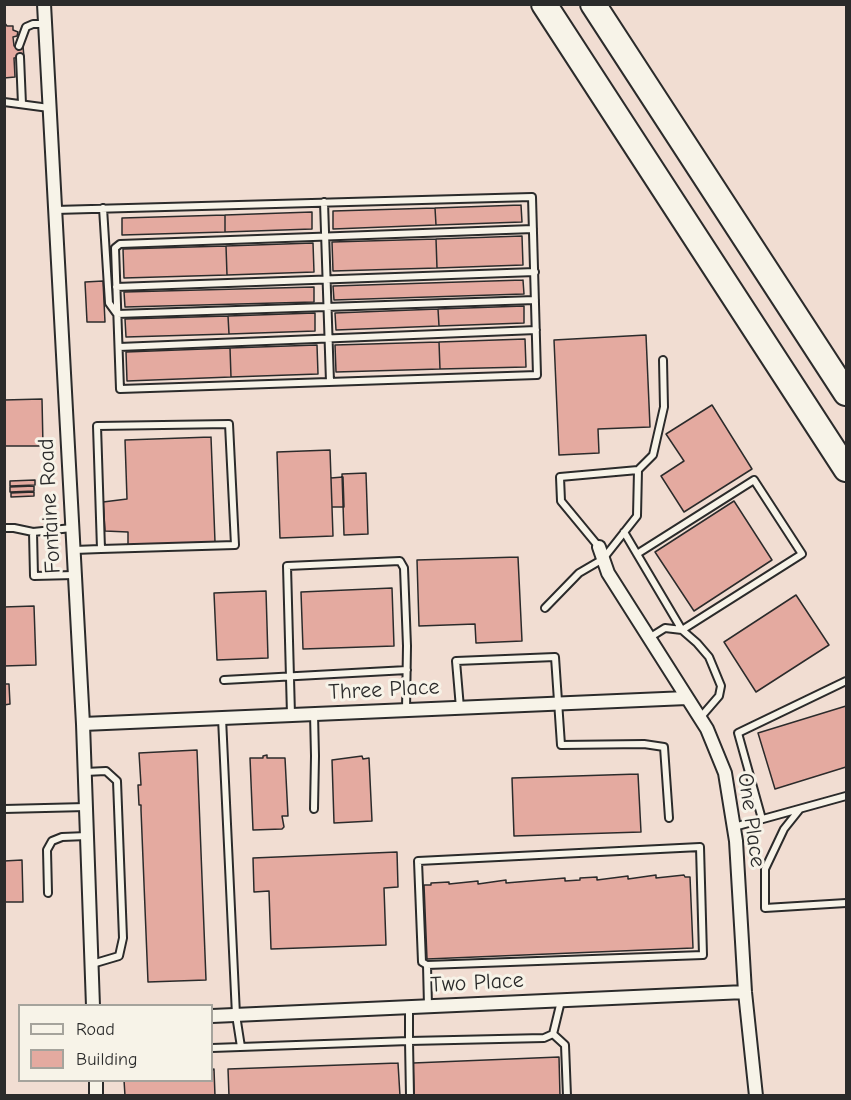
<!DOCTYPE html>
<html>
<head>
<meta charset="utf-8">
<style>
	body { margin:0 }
	#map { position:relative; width:851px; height:1100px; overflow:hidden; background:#f1ddd2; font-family:"Comic Neue",sans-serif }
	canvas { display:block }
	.frame { position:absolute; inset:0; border:6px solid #2b2b2b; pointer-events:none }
	.legend { position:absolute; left:18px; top:1004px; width:195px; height:78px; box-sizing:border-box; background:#f7f3e8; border:2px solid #a5a39c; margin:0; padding:8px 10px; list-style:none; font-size:18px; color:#2b2b2b }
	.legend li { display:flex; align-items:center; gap:12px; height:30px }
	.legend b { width:30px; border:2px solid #a5a39c }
</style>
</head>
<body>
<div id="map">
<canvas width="851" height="1100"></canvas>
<div class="frame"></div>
<ul class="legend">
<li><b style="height:8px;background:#f7f3e8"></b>Road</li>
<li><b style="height:16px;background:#e4aaa0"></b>Building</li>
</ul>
</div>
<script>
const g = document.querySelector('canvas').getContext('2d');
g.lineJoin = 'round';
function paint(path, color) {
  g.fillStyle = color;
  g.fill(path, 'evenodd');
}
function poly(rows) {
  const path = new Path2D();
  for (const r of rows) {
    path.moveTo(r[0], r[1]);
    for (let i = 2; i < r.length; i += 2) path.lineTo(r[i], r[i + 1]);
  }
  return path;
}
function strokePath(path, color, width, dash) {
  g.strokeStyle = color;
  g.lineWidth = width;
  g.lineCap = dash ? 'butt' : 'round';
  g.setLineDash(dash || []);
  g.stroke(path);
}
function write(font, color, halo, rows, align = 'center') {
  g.font = font + ' "Comic Neue",sans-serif';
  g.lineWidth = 6;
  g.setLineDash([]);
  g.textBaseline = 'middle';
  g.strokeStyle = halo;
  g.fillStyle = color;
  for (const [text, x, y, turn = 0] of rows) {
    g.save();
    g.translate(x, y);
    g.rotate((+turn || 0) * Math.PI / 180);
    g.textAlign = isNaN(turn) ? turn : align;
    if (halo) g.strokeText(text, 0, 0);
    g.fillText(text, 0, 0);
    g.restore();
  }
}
const building = poly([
	[4,22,7,26,13,26,13,30,18,32,17,36,13,37,14,46,23,46,24,57,14,58,15,77,4,78,4,22],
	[521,205,522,222,436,225,435,208,521,205],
	[435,208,436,225,333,229,333,211,435,208],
	[312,212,312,229,225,232,225,215,312,212],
	[225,215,225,232,122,235,122,218,225,215],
	[522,236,523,265,437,268,436,239,522,236],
	[436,239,437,268,333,271,332,242,436,239],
	[313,243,314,272,227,275,226,246,313,243],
	[226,246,227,275,124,278,123,249,226,246],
	[523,280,524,294,334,300,333,286,523,280],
	[103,281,105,322,87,322,85,282,103,281],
	[314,287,314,302,125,307,124,292,314,287],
	[524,306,524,323,439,326,438,309,524,306],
	[438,309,439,326,336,330,335,313,438,309],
	[315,313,315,331,229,334,228,316,315,313],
	[228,316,229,334,126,337,125,319,228,316],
	[646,335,650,427,598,429,599,453,559,455,554,340,646,335],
	[525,339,526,367,440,369,439,342,525,339],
	[439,342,440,369,336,372,335,345,439,342],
	[317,345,318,374,231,377,230,348,317,345],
	[230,348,231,377,127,381,126,352,230,348],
	[42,399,43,446,4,446,4,400,42,399],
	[712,405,752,469,684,512,661,476,684,461,666,434,712,405],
	[211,437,215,542,128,545,128,532,105,531,103,502,127,499,125,440,211,437],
	[330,450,333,536,280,538,277,452,330,450],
	[366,473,368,534,344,535,342,474,366,473],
	[343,477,344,507,332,507,331,478,343,477],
	[35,480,35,485,10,486,10,481,35,480],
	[34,486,34,491,10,492,10,487,34,486],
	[34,492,34,496,11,497,11,493,34,492],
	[734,501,772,560,694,611,655,552,734,501],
	[518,557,522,641,476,643,475,624,419,626,417,560,518,557],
	[392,588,394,646,303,649,301,592,392,588],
	[266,591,268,658,217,660,214,593,266,591],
	[796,595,829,645,756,692,724,642,796,595],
	[34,606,36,665,4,666,4,607,34,606],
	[4,684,9,684,10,704,4,705,4,684],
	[846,706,846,767,775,789,758,733,846,706],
	[197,750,206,980,148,982,141,810,141,805,139,805,138,785,141,785,139,753,197,750],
	[267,755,267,758,285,758,288,816,282,816,284,827,282,829,253,830,250,758,263,758,263,756,267,755],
	[362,756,363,759,369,758,372,821,334,823,332,760,362,756],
	[638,774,641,832,514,836,512,778,638,774],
	[397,852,398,887,384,888,386,945,271,949,269,891,254,892,253,858,397,852],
	[22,860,23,902,4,902,4,861,22,860],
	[656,875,656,878,684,875,685,877,690,877,693,948,427,959,424,885,431,885,431,883,449,882,449,884,478,881,478,884,506,880,506,883,565,878,565,881,580,880,580,878,597,877,597,880,628,876,628,879,656,875],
	[559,1057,560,1096,414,1096,413,1063,559,1057],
	[398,1063,400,1096,229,1096,228,1069,398,1063],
	[214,1069,215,1096,125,1096,124,1080,212,1080,212,1070,214,1069]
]);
paint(building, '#e4aaa0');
strokePath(building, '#2b2b2b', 1.5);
const service = poly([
	[19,46,26,27,33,24,45,24],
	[20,57,22,104],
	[4,102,49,108],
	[324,202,330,382],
	[103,208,109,303,117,314,535,300],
	[55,210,532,197,537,375,120,389,115,248,120,244,533,229],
	[116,287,535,272],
	[119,347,536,330],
	[4,528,14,528,33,532],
	[72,528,33,532,34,576,74,575],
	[624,532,637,554,682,630,802,554,754,480,637,554],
	[599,547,561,501,560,477,638,470],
	[74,550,101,549,235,545,229,424,97,426,101,549],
	[545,608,579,573,603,559,637,516,638,470,653,455,664,407,663,360],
	[649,638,665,628,682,630,697,643,709,657,721,686,719,696,700,718],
	[224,680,407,670],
	[460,708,456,661,555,657,561,745,644,744,664,747,669,818],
	[291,715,287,566,400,561,404,568,407,646,406,710],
	[222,718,236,1015,241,1047],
	[85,772,106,771,117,781,123,938,119,956,92,964],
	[4,809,86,807],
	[314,809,315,756,314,714],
	[800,809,784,829,765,869,765,908,846,903],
	[762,819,738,733,846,681],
	[734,827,846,796],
	[48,893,47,850,52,841,62,837,87,836],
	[427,965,422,962,418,861,700,847,703,955,427,965,428,1006],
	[553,1034,565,1045,567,1096],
	[212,1048,409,1041,409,1008],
	[410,1096,409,1041,544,1038,553,1034,561,1001]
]);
const minor = poly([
	[44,4,83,724,93,1006],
	[599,547,608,573,707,729,725,773,736,841,745,992,756,1096],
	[83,724,687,698],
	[212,1016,745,992],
	[96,1080,96,1096]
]);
const motorway = poly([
	[544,4,846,469],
	[593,4,846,393]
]);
strokePath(service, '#2b2b2b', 10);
strokePath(minor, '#2b2b2b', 16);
strokePath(motorway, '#2b2b2b', 28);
strokePath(service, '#f7f3e8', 6);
strokePath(minor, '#f7f3e8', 12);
strokePath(motorway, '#f7f3e8', 24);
write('22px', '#2b2b2b', '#f7f3e8', [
	["Fontaine Road",50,506,-93],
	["Three Place",384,690,-3],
	["One Place",751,820,82],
	["Two Place",477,983,-3]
]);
</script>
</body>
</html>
